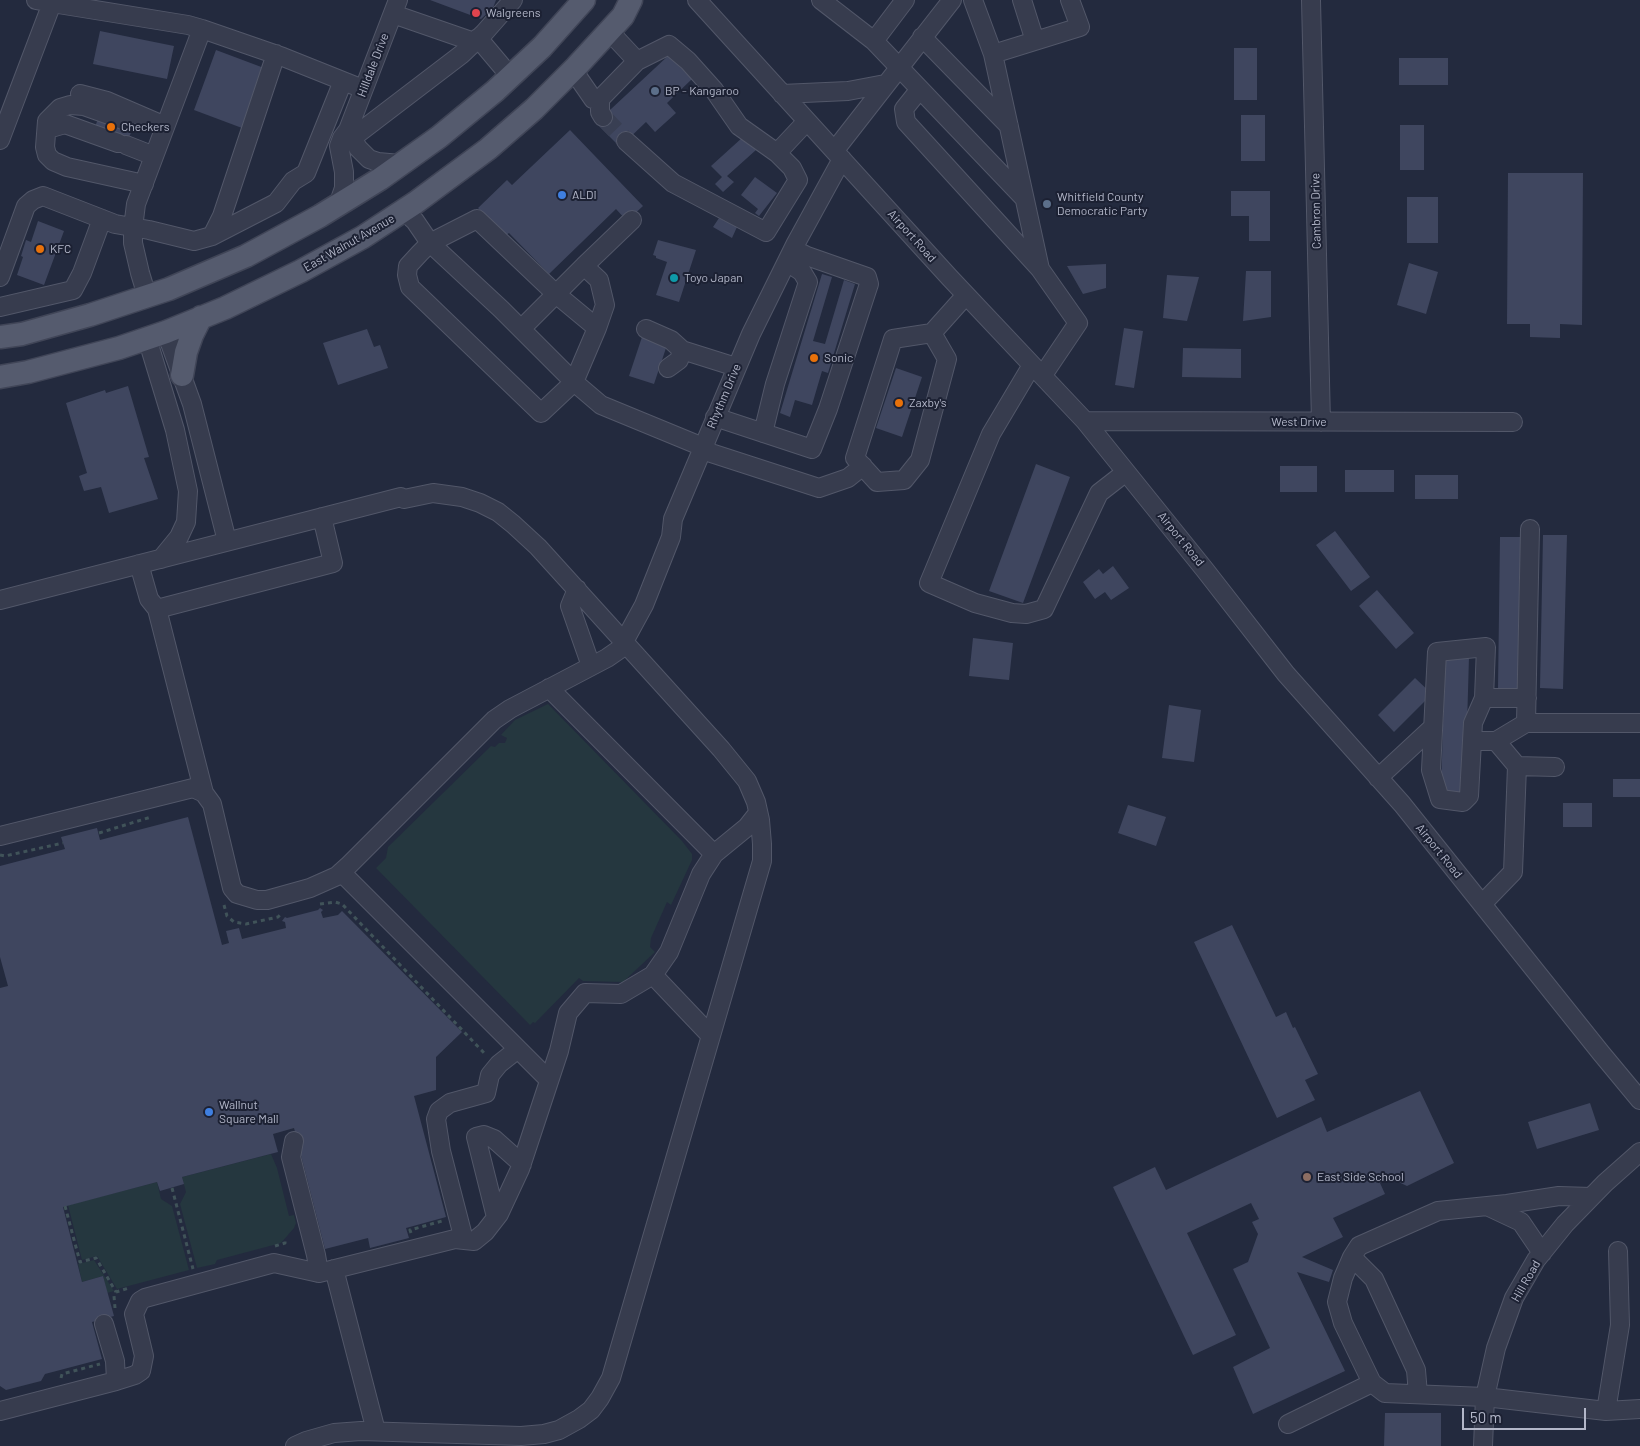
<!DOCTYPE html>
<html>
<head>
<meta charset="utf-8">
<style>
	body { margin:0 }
	#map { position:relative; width:1640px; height:1446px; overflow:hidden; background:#232a3e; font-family:Barlow,sans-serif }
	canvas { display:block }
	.scale { position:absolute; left:1462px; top:1408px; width:124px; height:22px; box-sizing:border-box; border:2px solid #b3b7c9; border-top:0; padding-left:6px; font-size:15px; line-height:18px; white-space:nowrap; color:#b3b7c9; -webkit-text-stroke:4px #1c2133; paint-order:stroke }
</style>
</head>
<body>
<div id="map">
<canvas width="1640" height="1446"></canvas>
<div class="scale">50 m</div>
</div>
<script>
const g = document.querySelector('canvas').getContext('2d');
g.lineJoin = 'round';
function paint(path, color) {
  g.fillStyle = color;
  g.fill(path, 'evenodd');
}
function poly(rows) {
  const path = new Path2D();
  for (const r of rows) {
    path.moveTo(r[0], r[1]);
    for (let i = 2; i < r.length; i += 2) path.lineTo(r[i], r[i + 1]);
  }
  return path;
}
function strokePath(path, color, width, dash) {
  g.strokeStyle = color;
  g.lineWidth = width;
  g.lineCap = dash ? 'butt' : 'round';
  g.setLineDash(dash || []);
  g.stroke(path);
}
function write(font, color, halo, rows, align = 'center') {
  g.font = font + ' Barlow,sans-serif';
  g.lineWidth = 4;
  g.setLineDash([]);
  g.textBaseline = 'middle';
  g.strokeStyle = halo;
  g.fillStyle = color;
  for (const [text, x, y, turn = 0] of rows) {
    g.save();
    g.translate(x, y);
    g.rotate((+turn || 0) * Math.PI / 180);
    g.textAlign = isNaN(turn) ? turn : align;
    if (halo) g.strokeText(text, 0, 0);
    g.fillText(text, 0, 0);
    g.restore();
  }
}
paint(poly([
	[548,704,682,841,692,854,692,860,671,905,667,902,651,938,650,947,655,952,623,982,583,981,579,978,535,1023,533,1022,530,1025,376,868,386,858,388,847,491,746,495,747,499,743,505,743,507,738,501,735,499,737,515,720],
	[271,1154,277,1168,289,1216,294,1215,296,1223,294,1228,281,1243,217,1260,215,1264,197,1268,180,1204,186,1192,182,1177],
	[157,1182,161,1199,172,1206,189,1270,117,1289,97,1256,82,1260,68,1205],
	[94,1260,114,1291,107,1293,103,1276,82,1282,78,1264]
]), '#25373f');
paint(poly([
	[430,0,496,0,493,8,481,19],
	[100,31,174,46,167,79,93,64],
	[1234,48,1257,48,1257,100,1234,100],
	[216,50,264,68,242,128,194,110],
	[669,55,692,79,667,103,676,113,655,132,646,122,620,147,596,123],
	[1399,58,1448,58,1448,85,1399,85],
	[1241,115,1265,115,1265,161,1241,161],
	[99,116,136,120,124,150,95,127],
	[1400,125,1424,125,1424,170,1400,170],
	[570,130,643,206,627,221,616,209,549,274,509,233,505,236,478,208,507,180,512,185],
	[743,137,756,150,727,176,734,182,723,192,715,184,722,177,711,166],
	[1508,173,1583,173,1582,325,1560,324,1560,338,1530,337,1530,324,1507,324],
	[755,177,777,193,759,216,755,213,758,209,741,195],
	[1231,191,1270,191,1270,241,1249,241,1249,216,1231,216],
	[1407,197,1438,197,1438,243,1407,243],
	[719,218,737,227,732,238,713,227],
	[38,221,64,231,44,285,17,275,23,257,21,256,26,240,31,242],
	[658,240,696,250,679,302,656,295,667,262,656,258,656,256,653,255],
	[1409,263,1438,272,1426,314,1397,305],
	[1106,264,1106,288,1083,294,1067,266],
	[1246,271,1271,271,1271,317,1243,321],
	[822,274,832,277,813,341,825,344,844,280,855,284,828,373,822,371,812,405,795,400,790,417,780,413],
	[1167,275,1199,277,1187,321,1163,318],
	[1124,328,1143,331,1134,388,1115,385],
	[367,329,374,347,380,345,388,368,338,385,323,343],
	[643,334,668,342,654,384,629,376],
	[1183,348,1241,349,1241,378,1182,377],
	[896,368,922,377,902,437,876,428],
	[128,386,149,457,144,458,158,499,109,513,101,487,84,491,79,476,87,473,66,403,105,390,106,393],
	[1036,464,1070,477,1023,603,989,591],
	[1280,466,1317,466,1317,492,1280,492],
	[1345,470,1394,470,1394,492,1345,492],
	[1415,475,1458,475,1458,499,1415,499],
	[1335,531,1370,577,1351,591,1316,545],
	[1543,535,1567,535,1563,689,1540,688],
	[1500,537,1521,537,1519,688,1498,688],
	[1113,566,1129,588,1111,600,1105,592,1095,599,1083,582,1099,569,1103,574],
	[1377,590,1414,633,1396,649,1359,606],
	[973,638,1013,643,1009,680,969,676],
	[1445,657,1469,657,1465,794,1441,794],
	[1415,678,1432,694,1394,732,1378,715],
	[1169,705,1201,710,1194,762,1162,758],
	[1613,779,1640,779,1640,797,1613,797],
	[1563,803,1592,803,1592,827,1563,827],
	[1128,805,1166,817,1156,846,1118,833],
	[188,817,222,945,229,943,226,931,239,928,242,939,286,928,285,922,282,921,285,917,287,918,318,910,320,908,323,910,321,912,323,918,338,915,342,911,462,1032,436,1057,436,1090,414,1096,446,1217,406,1228,409,1238,370,1248,368,1238,325,1249,294,1128,273,1134,278,1152,182,1177,184,1184,160,1191,157,1182,63,1207,82,1282,103,1276,114,1316,92,1322,102,1359,45,1374,41,1381,6,1390,0,1386,0,988,8,986,0,957,0,866,65,849,61,837,97,828,100,840],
	[1232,925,1276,1017,1286,1012,1293,1028,1295,1027,1318,1074,1305,1080,1315,1100,1277,1118,1194,942],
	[1420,1091,1454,1163,1407,1186,1390,1178,1380,1183,1385,1194,1333,1218,1343,1237,1302,1257,1333,1270,1329,1282,1297,1272,1345,1371,1253,1414,1233,1367,1270,1348,1233,1269,1248,1262,1258,1234,1252,1222,1259,1219,1251,1203,1187,1233,1236,1335,1193,1355,1113,1187,1155,1167,1166,1190,1321,1117,1327,1132],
	[1590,1103,1599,1130,1537,1149,1528,1122],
	[1385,1413,1441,1413,1441,1446,1384,1446]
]), '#3f465f');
strokePath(poly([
	[603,117,626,141]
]), '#393f53', 18, [18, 9]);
const minor = poly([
	[53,0,52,3,188,25,202,29,283,57,363,89],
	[697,0,950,278,1085,421,1205,570,1286,674,1402,804,1601,1053,1640,1100],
	[821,0,874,41,905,0],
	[973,0,993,54,1040,269],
	[1022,0,1035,41],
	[1311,0,1321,422],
	[393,14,474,42],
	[922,37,1009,126],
	[478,38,510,76],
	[874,41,1024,198],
	[993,54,1080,27,1070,0],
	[573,70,593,99,600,99,637,61,609,31],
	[920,89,904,109,906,122,1040,269,1078,323,1043,375],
	[80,94,107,101,165,126],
	[782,94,848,91,885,84],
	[600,99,600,112,603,117],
	[126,121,84,106,70,105,60,108,47,121,45,147,47,155,53,161,67,167,144,184],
	[48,129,65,124,118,143],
	[348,130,358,148,369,159,378,162,400,164],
	[352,138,462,54,484,33,513,0],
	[0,140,52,3,36,0],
	[626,141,673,183,766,232,798,180,792,168,777,153,739,126,714,90,688,61,669,45,637,61],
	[126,145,154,156],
	[835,150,952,0],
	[777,153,807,121],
	[338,205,344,188,344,172,339,146,342,138,348,130,398,0],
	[404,211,415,221,430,243,501,309,574,382,601,405,703,447,711,453,819,488,848,478,863,466],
	[477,219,556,294,597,328,574,382,541,413,410,287,407,275,408,266,420,253,430,243,477,219],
	[212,236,222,216,276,54],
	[584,266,632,220],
	[0,277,26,206,33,200,43,196,115,224,149,230,194,241,212,236,276,203,293,181,306,173,343,81],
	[147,296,140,273,133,243,133,228,136,204,202,29],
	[0,307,73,290,82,273,102,219],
	[521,329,584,266,599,280,605,305,597,328],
	[646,329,671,340,682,350,736,367],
	[166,332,192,404,227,541],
	[932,333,947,359,920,460,904,480,877,482,855,458,893,339,932,333,966,295],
	[147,338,175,430,188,491,186,522,179,537,161,559],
	[1032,365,991,434,929,583,975,603,1012,613,1026,614,1044,609,1099,493,1126,472],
	[668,368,679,360,682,350],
	[715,417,812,449,828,409,869,284,867,277,807,256,793,249],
	[1085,421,1513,422],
	[763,433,775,384,808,282,802,272,787,262],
	[139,564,149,599,157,609,204,793],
	[577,589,570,606,591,666],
	[0,600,401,497,404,499,433,493,462,497,480,503,498,512,513,524,538,547,721,749,747,781,756,802,760,820,762,844,762,861,611,1378,600,1398,591,1410,579,1419,559,1430,544,1434,521,1436,361,1431,334,1433,306,1441,295,1446],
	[157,609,333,563,322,517],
	[549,688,714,854],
	[1484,698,1527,698],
	[1526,723,1530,529],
	[1472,741,1473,723,1484,698,1486,647,1437,652,1431,770,1440,799,1463,802,1469,796,1472,741,1496,741],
	[1517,766,1496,741,1526,723,1640,723],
	[1378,778,1433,727],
	[0,836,193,788,204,793,212,804,232,888,237,894,257,900,267,900,310,888,337,876,348,866,494,720,510,709,607,658,620,649,644,605,671,537,673,519,751,334,796,243,842,159],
	[341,872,549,1080],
	[1482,904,1513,872,1517,766,1555,767],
	[653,975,711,1036],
	[294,1141,291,1157,316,1255,319,1273],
	[1591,1197,1559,1196,1507,1204,1438,1211,1359,1246,1352,1257,1343,1278,1337,1302,1343,1323,1372,1383,1385,1393,1485,1397,1606,1411,1620,1325,1618,1251],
	[1487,1206,1521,1222,1542,1253],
	[496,1217,476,1137,484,1135,494,1139,522,1164],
	[464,1240,441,1151,436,1119,439,1111,450,1103,486,1093,490,1075,499,1064,518,1049],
	[1352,1257,1374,1279,1416,1370,1418,1394],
	[334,1269,376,1431],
	[104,1324,115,1361,116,1381],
	[0,1411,116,1381,135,1375,141,1371,144,1356,134,1314,140,1301,145,1298,274,1263,319,1273,455,1239,474,1241,485,1232,499,1214,520,1169,559,1051,568,1013,585,993,621,994,653,975,669,952,701,874,714,854,747,827,758,813],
	[1606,1411,1640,1409],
	[1288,1424,1372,1383],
	[1483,1446,1485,1397,1496,1348,1514,1298,1536,1260,1565,1224,1605,1183,1640,1152]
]);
const major = poly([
	[0,337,22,334,90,315,169,289,246,256,320,216,380,179,439,137,495,91,542,47,584,0],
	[182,375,186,352,192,335,201,317],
	[0,377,28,372,119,348,166,332,225,308,301,271,363,237,415,203,488,149,534,109,576,67,623,16,631,0]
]);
strokePath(minor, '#525769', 20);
strokePath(major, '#404557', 25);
strokePath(poly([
	[99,833,151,817],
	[0,855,5,856,63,843],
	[320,904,335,902,342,904,486,1055],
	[224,905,227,916,234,922,246,924,278,917,282,913],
	[172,1188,193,1269],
	[65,1206,80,1262,96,1258,116,1292],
	[411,1233,410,1230,442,1221],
	[275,1246,285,1243,285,1239],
	[115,1308,114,1296,116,1292,129,1288],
	[61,1378,62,1374,100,1364]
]), '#405359', 3, [4, 4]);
strokePath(minor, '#373c4e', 18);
strokePath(major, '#555b6e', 22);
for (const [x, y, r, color] of [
	[476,13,5,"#e0444e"],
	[655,91,5,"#5c6f8a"],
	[111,127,5,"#e8710a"],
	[562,195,5,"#3f7fe0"],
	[1047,204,5,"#5c6f8a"],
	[40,249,5,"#e8710a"],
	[674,278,5,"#0f9aa8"],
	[814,358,5,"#e8710a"],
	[899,403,5,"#e8710a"],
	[209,1112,5,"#3f7fe0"],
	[1307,1177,5,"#8d6e63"]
]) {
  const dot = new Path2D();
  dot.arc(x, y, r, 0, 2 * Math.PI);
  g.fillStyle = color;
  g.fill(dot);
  strokePath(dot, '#1c2133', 2);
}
write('12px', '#b3b7c9', '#1c2133', [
	["Walgreens",486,13],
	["BP - Kangaroo",665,91],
	["Checkers",121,127],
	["ALDI",572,195],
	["Whitfield County",1057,197],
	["Democratic Party",1057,211],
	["KFC",50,249],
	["Toyo Japan",684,278],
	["Sonic",824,358],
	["Zaxby's",909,403],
	["Wallnut",219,1105],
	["Square Mall",219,1119],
	["East Side School",1317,1177]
], 'left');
write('12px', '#b3b7c9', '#1c2133', [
	["Hilldale Drive",373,65,-69],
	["Cambron Drive",1316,211,-91],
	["Airport Road",912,236,48],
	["East Walnut Avenue",349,243,-30],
	["Rhythm Drive",724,396,-67],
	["West Drive",1299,422],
	["Airport Road",1181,539,51],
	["Airport Road",1439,851,51],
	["Hill Road",1526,1281,-60]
]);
</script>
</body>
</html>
